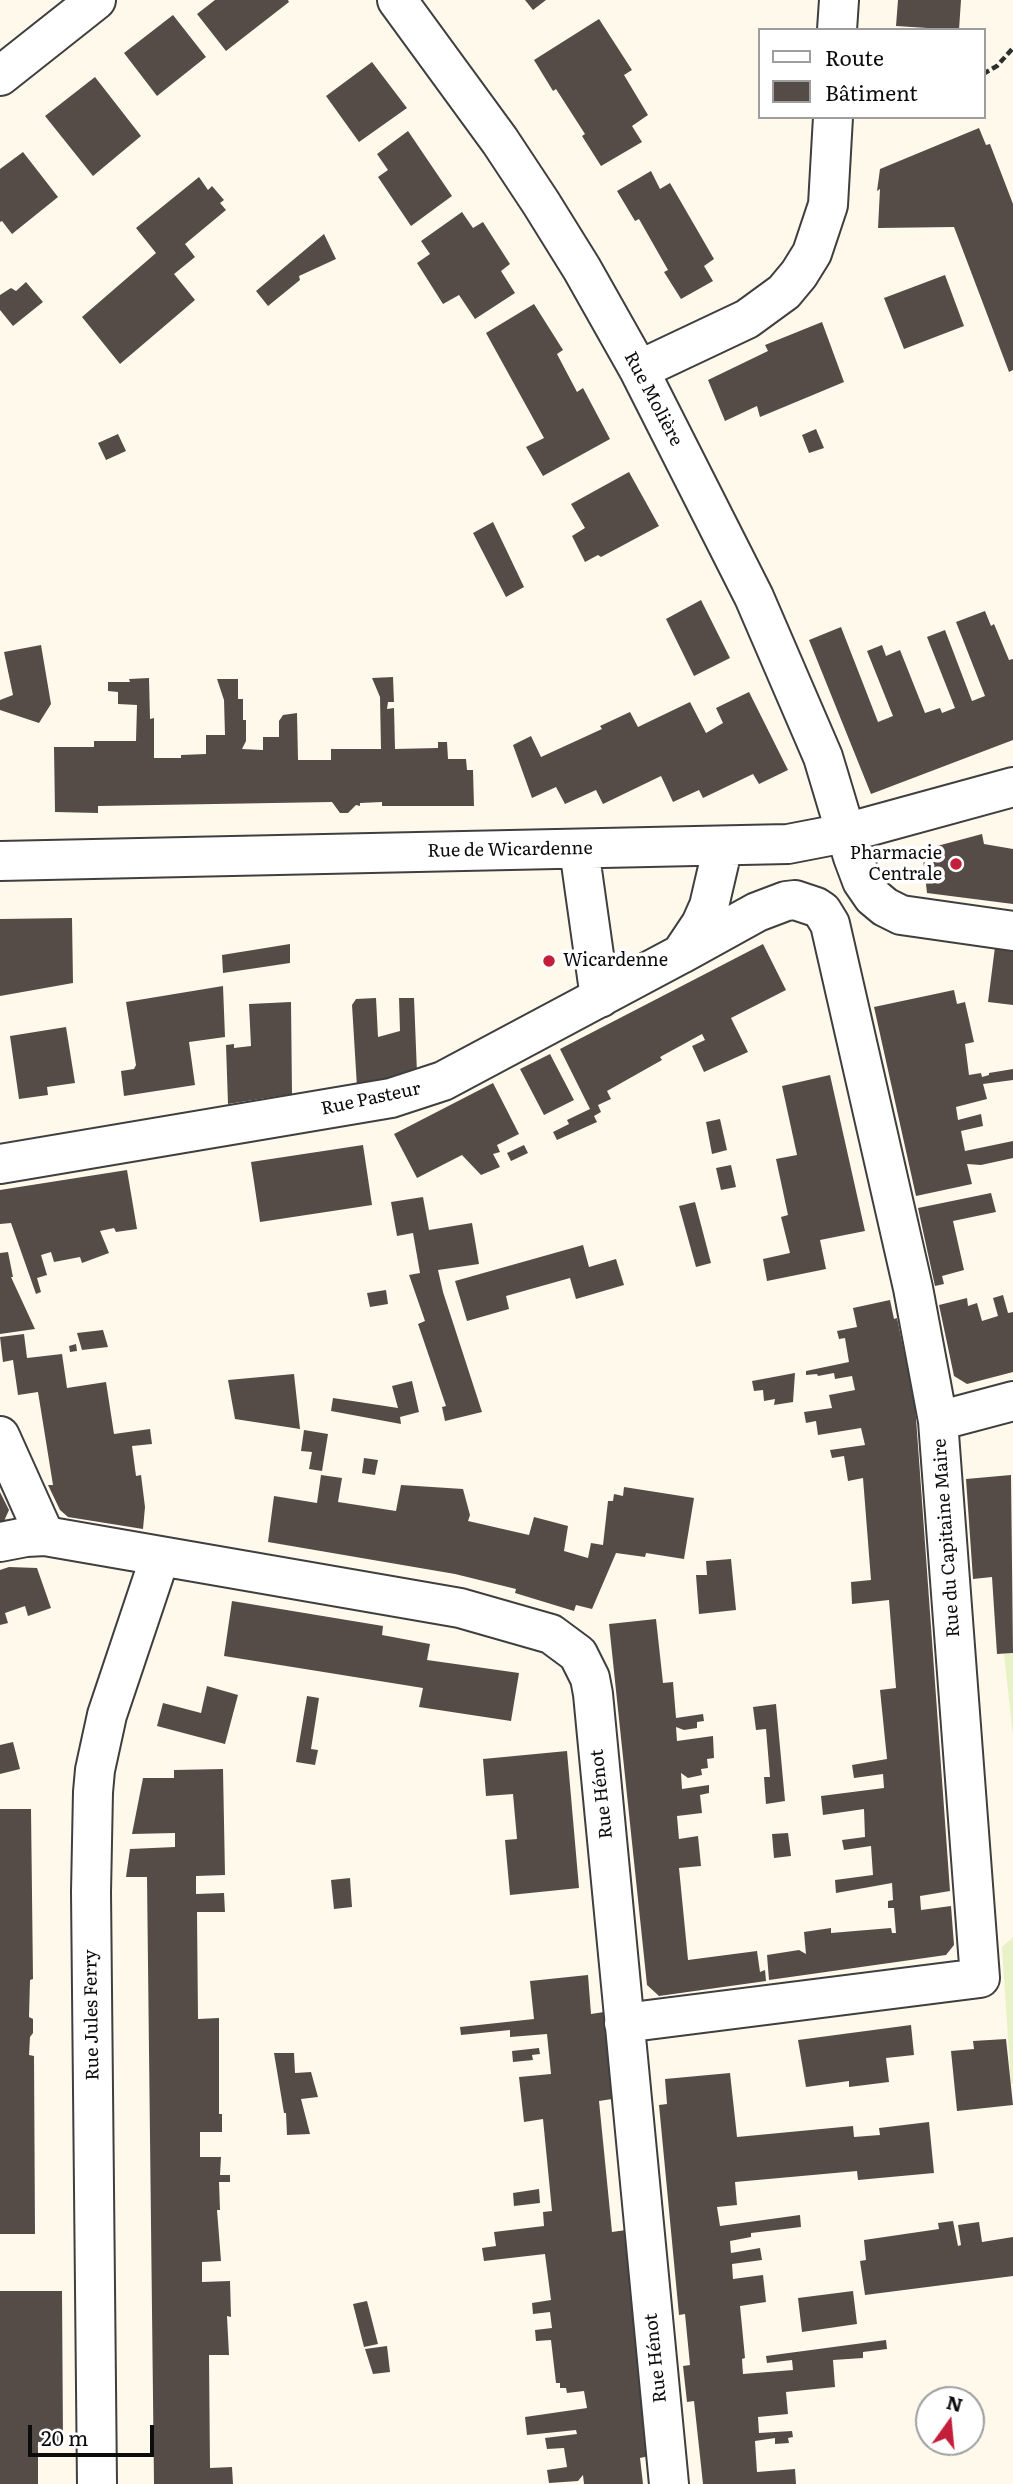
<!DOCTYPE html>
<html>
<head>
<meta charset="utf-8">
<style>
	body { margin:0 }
	#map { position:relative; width:1013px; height:2484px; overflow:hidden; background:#fff9ec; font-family:Literata,serif }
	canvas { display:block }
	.legend { position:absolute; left:758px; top:28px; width:228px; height:91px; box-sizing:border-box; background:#fff; border:2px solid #9e9e9e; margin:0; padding:9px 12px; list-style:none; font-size:21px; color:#0c0c0c }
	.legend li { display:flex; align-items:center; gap:14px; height:35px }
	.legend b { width:35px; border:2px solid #9e9e9e }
	.north { position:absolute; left:915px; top:2386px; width:70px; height:70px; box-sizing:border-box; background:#fff; border:2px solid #9e9e9e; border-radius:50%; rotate:15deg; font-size:19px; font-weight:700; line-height:28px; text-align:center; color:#0c0c0c }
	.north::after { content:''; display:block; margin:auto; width:24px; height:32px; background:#c31e3a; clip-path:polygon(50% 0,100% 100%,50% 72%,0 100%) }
	.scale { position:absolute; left:28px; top:2425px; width:126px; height:32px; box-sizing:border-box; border:4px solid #0c0c0c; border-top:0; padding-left:9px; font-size:21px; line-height:24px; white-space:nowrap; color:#0c0c0c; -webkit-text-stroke:5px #fff; paint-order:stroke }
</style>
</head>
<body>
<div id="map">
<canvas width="1013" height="2484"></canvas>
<ul class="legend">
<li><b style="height:9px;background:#fff"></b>Route</li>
<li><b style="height:19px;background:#554c48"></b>Bâtiment</li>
</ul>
<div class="north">N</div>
<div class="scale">20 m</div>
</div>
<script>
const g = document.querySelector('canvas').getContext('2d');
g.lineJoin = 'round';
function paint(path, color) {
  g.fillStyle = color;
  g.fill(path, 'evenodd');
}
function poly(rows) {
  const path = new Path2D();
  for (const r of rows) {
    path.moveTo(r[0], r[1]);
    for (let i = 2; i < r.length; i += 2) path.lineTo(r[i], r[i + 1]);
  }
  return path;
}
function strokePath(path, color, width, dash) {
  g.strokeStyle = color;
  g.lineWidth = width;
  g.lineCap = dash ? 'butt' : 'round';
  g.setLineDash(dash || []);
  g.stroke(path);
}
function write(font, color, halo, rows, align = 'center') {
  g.font = font + ' Literata,serif';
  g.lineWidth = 7;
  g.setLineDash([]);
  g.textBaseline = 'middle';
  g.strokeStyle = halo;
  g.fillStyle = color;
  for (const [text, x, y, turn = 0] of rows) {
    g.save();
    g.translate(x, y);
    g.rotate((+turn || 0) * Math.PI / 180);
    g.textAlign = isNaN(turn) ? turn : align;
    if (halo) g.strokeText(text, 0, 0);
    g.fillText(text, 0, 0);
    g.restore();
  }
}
paint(poly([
	[1013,1653,1013,1737,1004,1654],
	[1013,1937,1013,2084,1011,2084,1002,1947]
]), '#e8f2c6');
paint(poly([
	[215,0,288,0,289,2,226,51,197,14],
	[525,0,546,0,533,10],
	[898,0,961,0,959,30,896,26],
	[173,15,206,57,157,96,124,53],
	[599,19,632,70,624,75,648,115,632,126,642,142,601,166,582,136,585,134,556,89,553,91,534,60],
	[372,62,407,108,359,142,326,96],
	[95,77,141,136,93,176,45,116],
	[979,128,986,145,990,144,1013,204,1013,370,1009,372,954,227,878,228,880,189,877,191,880,169],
	[408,131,452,196,411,226,378,177,388,170,377,154],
	[23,152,58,197,12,234,2,221,0,222,0,169],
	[651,171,660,189,670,183,714,259,704,266,713,281,681,299,664,272,668,270,639,219,635,221,617,191],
	[199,177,208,190,212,186,224,200,220,203,226,210,185,244,195,257,174,274,195,300,120,364,82,317,156,253,136,228],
	[462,212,473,228,483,222,510,264,501,271,515,293,475,319,459,295,443,304,417,263,430,254,421,241],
	[324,234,336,259,299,276,300,280,268,306,256,291],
	[945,275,964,326,904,349,884,298],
	[26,282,43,302,13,326,0,310,0,295,11,288,16,291],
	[534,304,563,350,557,354,577,392,583,388,610,439,543,476,526,447,544,438,486,333],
	[822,322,844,382,760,417,757,406,725,421,708,380,768,351,765,345],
	[816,429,824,448,809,453,802,435],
	[118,434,126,451,106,460,98,443],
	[629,472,659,526,601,557,598,555,585,562,572,536,585,528,571,504],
	[493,522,524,587,506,597,473,533],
	[701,600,730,658,694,676,666,619],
	[985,611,991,626,994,624,1009,660,1013,659,1013,740,871,794,809,640,841,627,878,722,893,716,867,651,882,645,886,656,900,650,925,713,940,708,942,713,955,708,927,637,945,630,972,701,985,696,956,622],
	[41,645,51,704,39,723,0,710,0,700,13,695,4,652],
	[393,677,394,702,388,702,387,709,394,708,395,749,438,748,438,742,447,742,448,759,466,759,467,770,473,770,474,806,382,806,382,802,360,803,360,806,356,805,348,813,340,813,332,802,98,806,98,813,55,812,54,747,94,747,94,741,136,741,137,705,118,704,118,692,108,691,108,682,130,682,129,679,149,678,150,719,154,718,154,758,181,758,181,755,206,754,206,735,225,735,224,700,217,679,238,679,238,699,243,699,243,720,246,720,246,741,242,749,263,750,263,737,279,737,279,721,283,715,297,713,298,760,331,760,331,749,381,749,380,697,372,678],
	[749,692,788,770,759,784,753,774,703,798,699,790,673,802,661,776,603,804,596,790,565,804,556,787,532,798,513,745,531,736,541,757,602,729,600,726,630,712,638,727,690,702,706,733,723,723,716,708],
	[982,834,984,844,1013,849,1013,904,927,893,922,850],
	[72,918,73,983,0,996,0,919],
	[290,944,290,963,223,973,222,955],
	[763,944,786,990,731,1018,748,1052,704,1072,692,1046,705,1040,702,1034,660,1057,662,1060,607,1091,611,1099,598,1105,601,1112,594,1116,597,1122,557,1140,553,1132,569,1124,567,1120,590,1109,560,1049],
	[995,947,1013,950,1013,1005,988,1002],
	[223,986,225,1037,189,1042,195,1085,124,1096,121,1071,134,1069,136,1065,126,1002],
	[954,990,957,1004,965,1002,974,1042,965,1044,969,1075,981,1073,982,1077,989,1075,989,1073,1013,1069,1013,1080,983,1084,987,1099,956,1107,958,1120,981,1114,983,1126,961,1131,965,1151,1013,1141,1013,1158,981,1165,967,1164,972,1184,916,1196,874,1007],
	[376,998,378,1037,400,1031,399,998,414,998,417,1073,357,1087,352,1005,356,999],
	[291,1002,292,1094,228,1104,226,1045,234,1044,234,1048,251,1046,249,1004],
	[66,1027,75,1083,47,1087,48,1095,19,1099,10,1036],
	[550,1054,574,1100,544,1115,520,1069],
	[830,1075,865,1231,820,1240,826,1269,767,1281,763,1259,790,1253,781,1217,788,1215,776,1159,797,1155,782,1086],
	[493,1083,519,1134,497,1145,500,1152,493,1154,500,1167,481,1175,462,1155,417,1178,394,1134],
	[720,1119,727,1150,712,1154,706,1122],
	[363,1145,372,1205,260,1222,251,1162],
	[524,1145,528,1153,511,1161,507,1153],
	[731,1165,736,1187,721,1190,716,1168],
	[127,1170,137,1229,116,1232,114,1228,100,1231,109,1253,82,1263,80,1257,54,1262,51,1252,41,1255,47,1275,37,1278,41,1292,36,1294,11,1223,0,1224,0,1190],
	[991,1193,996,1212,953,1221,964,1270,942,1276,944,1284,935,1286,918,1208],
	[423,1197,429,1230,472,1223,479,1264,438,1270,443,1292,482,1412,445,1421,442,1407,446,1406,418,1324,425,1321,409,1275,420,1273,413,1233,397,1236,391,1202],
	[695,1202,711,1263,696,1267,679,1206],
	[583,1245,589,1267,616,1259,624,1285,576,1299,570,1278,506,1296,509,1309,467,1321,455,1281],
	[8,1252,13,1277,11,1277,35,1329,0,1334,0,1253],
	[386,1290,388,1304,370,1307,367,1293],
	[1003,1295,1008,1313,1013,1312,1013,1372,967,1384,954,1376,939,1305,967,1298,968,1306,977,1303,982,1321,998,1316,993,1298],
	[890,1300,894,1319,897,1318,915,1404,950,1891,920,1896,921,1910,951,1906,954,1945,946,1955,769,1980,767,1955,799,1950,806,1954,804,1932,831,1928,831,1933,891,1928,892,1933,896,1933,894,1908,888,1908,888,1901,893,1900,892,1883,836,1893,835,1880,873,1875,871,1846,844,1850,842,1840,865,1837,864,1809,823,1815,821,1796,884,1788,883,1774,854,1778,852,1765,887,1759,880,1690,896,1688,889,1600,852,1604,851,1582,871,1580,863,1478,848,1481,844,1456,832,1458,830,1450,865,1445,861,1428,818,1435,816,1421,806,1423,804,1412,832,1408,829,1395,855,1390,852,1376,835,1379,834,1373,818,1376,817,1374,806,1375,806,1371,849,1362,845,1338,839,1339,837,1331,857,1327,853,1308],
	[103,1330,108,1347,82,1350,77,1333],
	[24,1334,27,1358,62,1354,67,1388,106,1382,114,1434,150,1429,152,1444,132,1446,136,1476,141,1475,145,1507,143,1529,68,1517,60,1510,48,1485,53,1485,38,1392,18,1395,13,1360,3,1362,0,1337],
	[76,1344,77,1351,70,1352,69,1346],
	[795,1373,793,1402,774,1405,775,1399,764,1401,763,1390,754,1391,752,1381],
	[294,1374,300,1429,235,1419,228,1380],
	[412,1381,419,1412,400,1417,401,1424,331,1411,333,1398,398,1408,392,1386],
	[304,1430,328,1434,322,1471,309,1469,312,1452,301,1451],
	[364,1458,378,1460,375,1475,362,1473],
	[321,1475,342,1478,338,1502,396,1511,401,1485,463,1489,470,1515,468,1521,529,1535,534,1517,568,1526,564,1551,588,1558,591,1543,603,1545,608,1501,613,1501,614,1494,623,1496,624,1487,694,1498,684,1559,646,1553,645,1557,616,1553,592,1609,576,1605,574,1611,515,1593,516,1589,455,1574,268,1542,274,1496,317,1503],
	[1011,1475,1013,1653,997,1654,992,1577,973,1579,966,1479],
	[0,1492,9,1510,0,1530],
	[731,1559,736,1610,699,1614,696,1575,707,1575,706,1561],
	[9,1567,37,1568,51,1608,28,1616,25,1606,5,1613,8,1623,0,1625,0,1570],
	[232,1601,383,1626,382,1635,430,1644,427,1660,519,1673,511,1721,419,1707,423,1688,224,1656],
	[656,1619,663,1683,673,1682,676,1718,703,1714,704,1721,697,1722,697,1728,684,1730,676,1727,677,1741,713,1736,714,1758,707,1759,708,1768,701,1769,702,1775,688,1778,681,1773,682,1789,709,1785,709,1793,700,1795,702,1813,677,1816,679,1839,698,1836,701,1866,679,1868,688,1960,757,1951,760,1972,765,1970,766,1981,659,1996,647,1985,609,1624],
	[207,1686,238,1695,225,1744,157,1726,163,1703,201,1713],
	[307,1696,319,1698,311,1749,318,1750,315,1765,296,1762],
	[776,1704,785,1801,766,1804,764,1777,770,1777,766,1729,756,1730,753,1707],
	[13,1742,20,1769,0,1774,0,1745],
	[567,1751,579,1888,510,1895,505,1840,517,1839,513,1794,486,1796,483,1759],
	[223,1769,225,1875,196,1876,196,1894,224,1893,225,1912,197,1912,198,2019,219,2018,219,2114,222,2114,222,2132,200,2132,200,2157,221,2157,220,2175,230,2175,230,2182,219,2182,220,2210,217,2210,221,2261,202,2262,202,2282,230,2281,231,2317,227,2316,229,2355,209,2355,210,2468,232,2467,233,2484,154,2484,147,1877,126,1877,130,1849,175,1847,175,1833,132,1834,143,1778,174,1778,174,1770],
	[0,1809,31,1809,33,1979,30,1980,29,2017,33,2019,33,2033,30,2037,29,2055,34,2056,35,2234,0,2234],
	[788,1833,791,1856,774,1858,772,1834],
	[350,1878,352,1907,334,1909,331,1880],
	[588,1975,591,2014,604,2012,612,2099,599,2101,612,2232,626,2230,649,2456,640,2458,643,2484,584,2484,583,2475,578,2481,549,2483,547,2470,567,2467,564,2448,547,2449,545,2438,577,2434,576,2430,527,2435,525,2417,587,2408,584,2391,567,2393,566,2388,560,2388,560,2383,556,2383,551,2340,536,2341,535,2330,552,2328,550,2312,533,2314,532,2303,551,2300,545,2254,484,2261,482,2248,496,2246,494,2232,544,2226,543,2212,552,2211,543,2119,524,2122,519,2077,551,2074,547,2034,510,2037,510,2030,461,2035,460,2027,534,2019,530,1981],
	[911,2025,914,2055,886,2058,889,2082,849,2087,849,2081,806,2087,798,2040],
	[1006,2039,1013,2105,957,2111,951,2051,974,2049,973,2041],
	[539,2048,540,2054,532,2055,533,2060,513,2062,512,2051],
	[274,2053,294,2053,295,2073,311,2072,318,2097,301,2099,310,2134,287,2135,286,2113,284,2113],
	[730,2073,737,2137,853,2126,854,2137,880,2135,879,2128,929,2122,934,2173,858,2180,857,2171,735,2182,737,2205,717,2207,720,2226,800,2215,801,2227,751,2233,751,2237,730,2241,731,2253,760,2248,762,2260,732,2264,733,2279,763,2275,766,2302,740,2306,745,2358,742,2359,743,2374,793,2370,792,2360,767,2363,766,2356,886,2340,887,2349,863,2352,863,2358,833,2360,835,2387,786,2392,788,2414,758,2417,759,2433,792,2431,793,2437,788,2438,789,2443,775,2444,775,2438,755,2441,757,2472,795,2469,796,2484,703,2484,694,2401,687,2402,683,2366,690,2365,685,2314,679,2315,659,2105,667,2104,665,2079],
	[539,2189,540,2203,514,2206,513,2193],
	[953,2221,958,2246,961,2245,958,2225,979,2222,982,2242,1013,2237,1013,2276,865,2295,860,2261,866,2260,864,2240,939,2229,938,2223],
	[0,2291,62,2291,63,2442,38,2442,38,2484,0,2484],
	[853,2291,857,2324,802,2332,798,2298],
	[367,2301,378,2344,364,2347,353,2304],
	[387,2346,390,2372,373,2374,365,2349]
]), '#554c48');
const minor = poly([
	[397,0,500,141,541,203,582,269,639,370,754,597,823,757,853,857,862,881,873,897,885,907,901,915,1013,931],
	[837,30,839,0],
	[0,76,96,0],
	[639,370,747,319,784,292,799,274,812,253,828,205,833,117],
	[579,849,600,998],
	[0,861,788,844,845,833,1013,787],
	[0,1164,391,1098,443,1081,681,954,701,924,709,906,723,846],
	[938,1421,1013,1401],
	[0,1436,45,1536],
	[0,1542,26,1537,45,1536,460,1608,551,1634,578,1654,590,1678,593,1694,669,2484],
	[624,2023,980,1978,938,1421,913,1288,830,924,822,911,816,907,795,900,786,901,757,912,681,954],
	[97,2484,91,1892,93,1792,95,1770,107,1715,160,1557]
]);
strokePath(minor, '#3f3f3f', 42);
strokePath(poly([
	[983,74,997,66,1013,48]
]), '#2e2e2e', 4.5, [7, 3.5]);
strokePath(minor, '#fff', 38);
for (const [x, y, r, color] of [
	[956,864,7,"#c31e3a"],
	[549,961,7,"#c31e3a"]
]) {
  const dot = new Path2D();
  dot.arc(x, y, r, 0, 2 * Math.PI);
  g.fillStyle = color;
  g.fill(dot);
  strokePath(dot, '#fff', 2.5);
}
write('18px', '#0c0c0c', '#fff', [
	["Rue Molière",653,399,62],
	["Rue de Wicardenne",510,850,-1],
	["Rue Pasteur",371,1099,-12],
	["Rue du Capitaine Maire",947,1538,-94],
	["Rue Hénot",602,1794,-96],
	["Rue Jules Ferry",92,2015,-91],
	["Rue Hénot",656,2358,-96]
]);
write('18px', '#0c0c0c', '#fff', [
	["Pharmacie",942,854],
	["Centrale",942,875],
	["Wicardenne",563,961,"left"]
], 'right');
</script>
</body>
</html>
